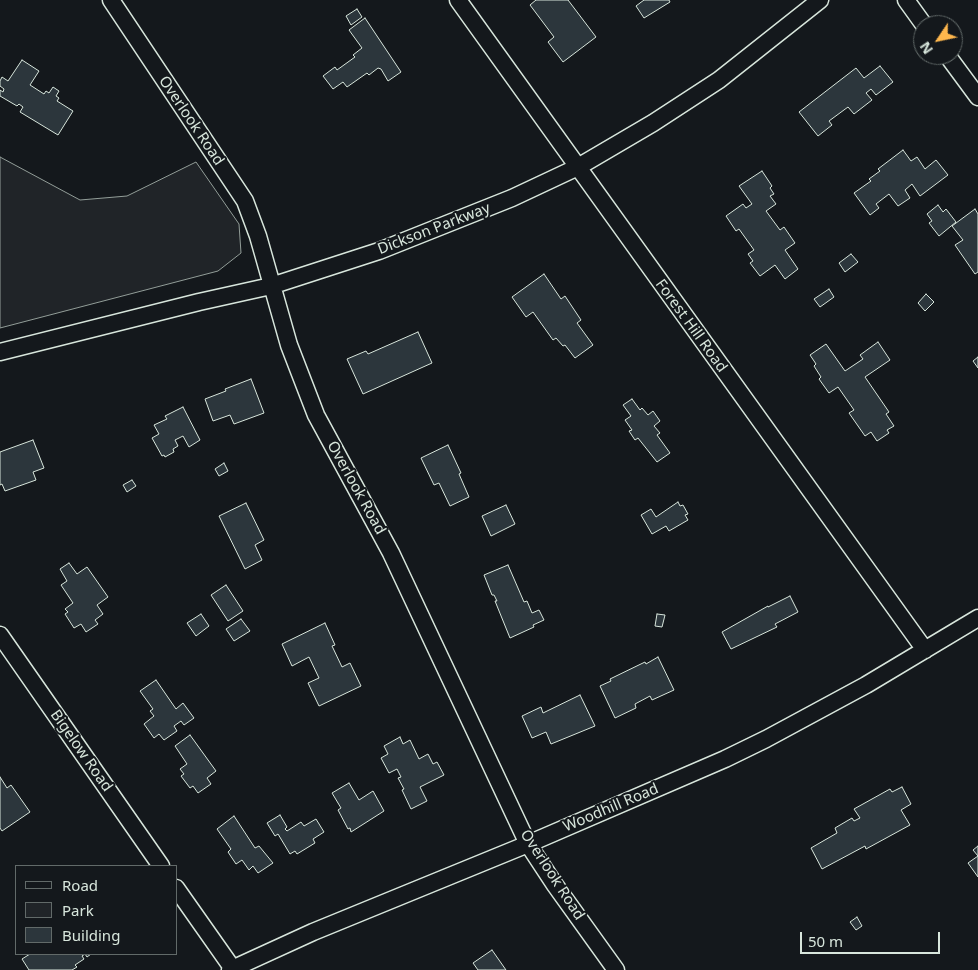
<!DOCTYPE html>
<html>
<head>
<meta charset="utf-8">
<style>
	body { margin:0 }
	#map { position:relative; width:978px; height:970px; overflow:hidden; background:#14181c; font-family:"Noto Sans",sans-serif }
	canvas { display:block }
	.legend { position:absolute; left:15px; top:865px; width:162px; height:90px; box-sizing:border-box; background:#14181c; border:1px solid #626a69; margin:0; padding:6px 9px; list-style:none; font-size:15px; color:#d8e6dc }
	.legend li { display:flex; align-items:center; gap:10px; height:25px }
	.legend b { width:25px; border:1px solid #626a69 }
	.north { position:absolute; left:913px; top:15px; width:50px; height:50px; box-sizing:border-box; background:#14181c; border:1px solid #626a69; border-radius:50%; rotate:236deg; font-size:14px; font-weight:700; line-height:20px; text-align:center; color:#d8e6dc }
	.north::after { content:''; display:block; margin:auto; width:18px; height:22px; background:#ffb74d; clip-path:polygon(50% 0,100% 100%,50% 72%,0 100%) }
	.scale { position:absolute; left:800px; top:932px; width:140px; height:22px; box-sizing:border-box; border:2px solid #d8e6dc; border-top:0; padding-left:6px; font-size:15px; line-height:18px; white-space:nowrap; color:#d8e6dc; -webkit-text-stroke:4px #14181c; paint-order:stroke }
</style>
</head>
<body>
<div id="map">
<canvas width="978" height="970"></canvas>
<ul class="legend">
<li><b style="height:6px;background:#14181c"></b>Road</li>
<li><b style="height:14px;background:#202428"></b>Park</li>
<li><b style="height:14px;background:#2c363c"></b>Building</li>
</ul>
<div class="north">N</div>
<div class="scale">50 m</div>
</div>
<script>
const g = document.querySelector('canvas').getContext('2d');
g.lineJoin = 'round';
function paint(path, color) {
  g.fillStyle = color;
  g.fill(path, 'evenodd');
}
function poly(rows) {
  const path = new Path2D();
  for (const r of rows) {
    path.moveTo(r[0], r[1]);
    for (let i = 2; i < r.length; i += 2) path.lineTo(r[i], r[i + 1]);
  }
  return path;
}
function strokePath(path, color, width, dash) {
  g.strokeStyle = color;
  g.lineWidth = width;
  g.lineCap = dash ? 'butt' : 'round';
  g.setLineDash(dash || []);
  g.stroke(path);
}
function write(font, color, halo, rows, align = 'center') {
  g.font = font + ' "Noto Sans",sans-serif';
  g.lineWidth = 4;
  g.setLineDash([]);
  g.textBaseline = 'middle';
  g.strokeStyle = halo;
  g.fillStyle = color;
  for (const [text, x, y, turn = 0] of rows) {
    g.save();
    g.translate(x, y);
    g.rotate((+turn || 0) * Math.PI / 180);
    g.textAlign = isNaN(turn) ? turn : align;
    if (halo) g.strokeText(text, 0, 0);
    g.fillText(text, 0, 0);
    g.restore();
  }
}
const green = poly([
	[0,157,80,200,127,196,196,162,239,224,241,253,218,271,0,328,0,157]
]);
paint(green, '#202428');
strokePath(green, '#939e99', 1);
const building = poly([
	[536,0,568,0,596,37,563,62,548,42,554,37,530,5,536,0],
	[644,0,669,0,670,2,644,18,636,6,644,0],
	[357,9,362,17,351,25,346,16,357,9],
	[365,18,401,72,388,81,381,69,378,68,369,75,367,73,347,87,343,82,333,89,323,76,335,67,337,70,355,57,353,55,362,48,349,30,365,18],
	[22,60,39,71,30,85,44,94,46,91,49,93,53,87,59,91,56,96,59,98,57,101,73,111,58,135,20,112,23,107,19,104,17,106,0,96,0,90,3,92,4,89,0,86,0,81,2,77,8,81,22,60],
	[880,66,893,82,876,95,871,89,866,93,872,100,854,114,848,107,829,121,832,125,818,136,799,112,856,68,864,78,880,66],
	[903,150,911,161,917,157,925,169,936,160,948,175,920,196,912,184,905,190,910,198,898,206,889,194,876,204,879,208,870,215,854,193,871,181,869,179,880,171,878,169,903,150],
	[762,171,772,186,770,188,774,194,770,196,776,204,766,211,780,230,784,227,795,243,785,250,798,269,785,279,775,265,760,276,750,263,753,261,748,254,754,250,739,229,736,231,726,216,743,204,746,208,752,204,739,186,762,171],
	[938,205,943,212,946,209,956,222,939,236,929,223,932,221,927,214,938,205],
	[975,209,978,214,978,272,975,274,955,245,963,240,952,226,975,209],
	[851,254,858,262,845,272,839,263,851,254],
	[544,274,561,299,565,296,581,320,577,323,593,345,575,358,565,345,563,346,556,338,553,340,533,312,526,317,512,297,544,274],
	[829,289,834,297,820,307,814,299,829,289],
	[926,294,934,302,925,311,918,303,926,294],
	[418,332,432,363,363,394,347,359,366,351,368,354,418,332],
	[878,342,890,360,865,377,889,412,886,414,894,426,887,430,889,433,877,441,871,432,865,436,849,413,854,410,838,387,829,393,819,379,821,377,814,366,816,364,810,355,826,344,845,371,863,359,860,355,878,342],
	[978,357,978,368,973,361,978,357],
	[251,379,264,413,234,424,230,415,213,421,205,399,226,391,225,389,251,379],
	[632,399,640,410,642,408,648,415,653,411,660,421,654,426,660,433,657,435,670,453,657,462,638,438,635,440,629,431,632,430,625,420,631,416,623,405,632,399],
	[183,407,200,440,189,447,183,436,175,440,178,446,173,449,174,452,165,457,164,455,162,456,152,438,159,434,154,425,167,419,165,416,183,407],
	[33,440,44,468,33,472,36,480,5,491,2,484,0,485,0,452,33,440],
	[448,445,461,473,459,474,469,497,450,506,439,483,434,485,421,458,448,445],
	[224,463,228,471,219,476,215,469,224,463],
	[132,480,136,486,127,492,123,485,132,480],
	[678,502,680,506,683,505,688,514,685,515,688,520,669,531,666,526,652,534,641,515,651,509,656,517,678,502],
	[246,503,264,540,255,545,262,560,245,569,219,516,246,503],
	[506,505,515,524,491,536,482,516,506,505],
	[69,563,77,574,87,567,108,597,97,605,103,614,95,620,98,624,86,632,81,624,74,628,65,614,68,612,65,609,73,603,61,585,67,581,60,569,69,563],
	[508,565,524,602,527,601,532,613,539,610,544,620,533,625,534,627,510,638,495,601,497,601,494,595,492,595,484,575,508,565],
	[226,585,243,611,228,621,211,595,226,585],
	[790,596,798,612,775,624,777,627,731,649,722,632,768,606,768,607,790,596],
	[201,614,209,626,196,636,187,623,201,614],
	[657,614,665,615,662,627,655,626,657,614],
	[241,619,250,631,234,641,226,629,241,619],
	[325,623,335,645,332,646,342,667,350,663,361,686,319,706,308,683,319,678,309,657,292,666,282,644,325,623],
	[658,657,674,690,652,700,650,696,635,704,636,708,615,718,600,686,611,681,610,679,645,662,646,664,658,657],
	[156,680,176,709,183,703,194,718,184,725,181,721,174,726,177,731,164,740,159,734,154,738,144,724,154,716,150,711,153,709,140,691,156,680],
	[580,695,595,726,551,744,546,732,532,738,522,716,541,707,543,713,580,695],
	[190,735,216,771,207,778,211,784,198,793,193,786,190,788,181,776,184,774,180,769,187,764,175,746,190,735],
	[400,737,403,744,410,740,419,759,428,754,433,764,437,762,444,775,420,787,427,801,411,809,402,790,404,789,398,778,401,777,397,769,389,773,381,758,388,754,384,746,400,737],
	[0,777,7,788,11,785,30,812,2,831,0,828,0,777],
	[349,783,359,800,373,791,384,811,351,832,350,828,348,829,338,810,341,808,332,793,349,783],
	[902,787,911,804,901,810,910,825,866,849,865,846,822,869,811,848,837,833,835,828,852,818,854,821,860,818,854,809,890,789,892,792,902,787],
	[280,815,287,827,285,829,287,831,301,822,304,826,316,819,324,832,313,839,315,843,297,854,295,851,290,854,278,834,275,836,267,823,280,815],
	[234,816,255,848,259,846,273,863,258,873,253,866,249,870,242,860,236,864,228,852,231,849,217,829,234,816],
	[978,846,978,877,968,863,978,856,973,850,978,846],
	[857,917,862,926,856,930,850,922,857,917],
	[492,950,506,970,478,970,473,963,492,950],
	[30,954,91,954,87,957,85,954,82,956,84,959,75,965,77,967,72,970,29,970,22,959,30,954]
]);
paint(building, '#2c363c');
strokePath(building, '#d8e6dc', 1);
const minor = poly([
	[111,0,245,201,258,236,289,345,316,415,391,553,528,844,555,885,616,970],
	[458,0,925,650],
	[906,0,924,25],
	[947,55,978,97],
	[0,352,199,302,271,286,379,251,512,198,578,167,653,123,719,80,820,0],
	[0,635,161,866],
	[176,888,233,969],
	[230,970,313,932,528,844,725,759,766,739,866,685,978,618]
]);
strokePath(minor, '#d8e6dc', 19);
strokePath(minor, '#14181c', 16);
write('15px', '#d8e6dc', '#14181c', [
	["Overlook Road",191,121,56],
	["Dickson Parkway",434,229,-21],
	["Forest Hill Road",691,326,54],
	["Overlook Road",356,488,61],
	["Bigelow Road",81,751,55],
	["Woodhill Road",611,808,-23],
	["Overlook Road",552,875,57]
]);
</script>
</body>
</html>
